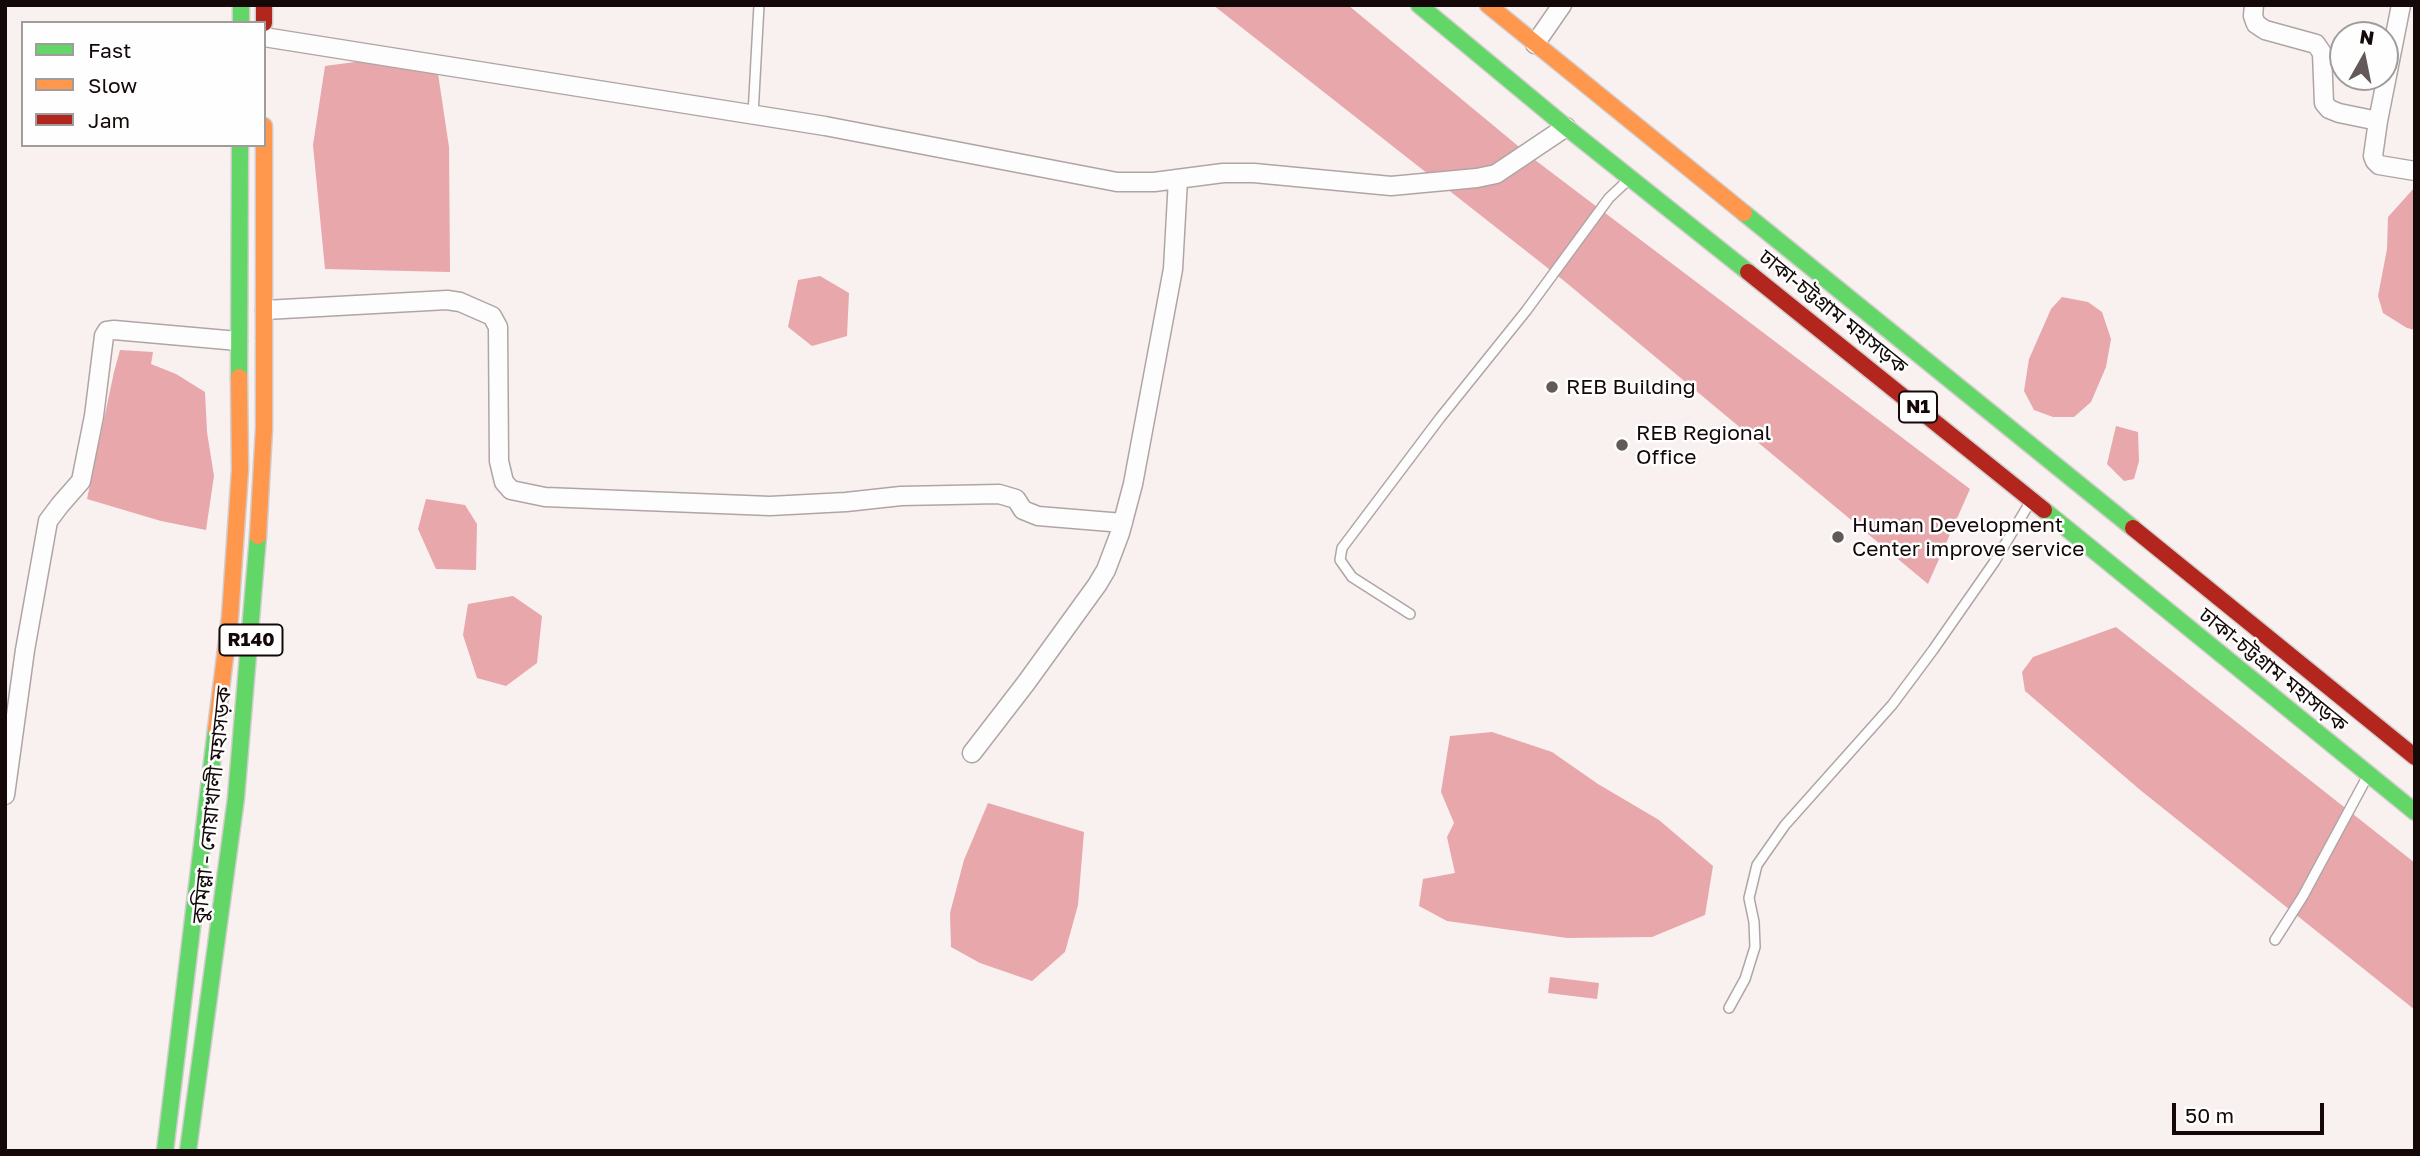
<!DOCTYPE html>
<html>
<head>
<meta charset="utf-8">
<style>
	body { margin:0 }
	#map { position:relative; width:2420px; height:1156px; overflow:hidden; background:#f9f0f0; font-family:"Golos Text",sans-serif }
	canvas { display:block }
	.frame { position:absolute; inset:0; border:7px solid #140808; pointer-events:none }
	.legend { position:absolute; left:21px; top:21px; width:245px; height:126px; box-sizing:border-box; background:#fefefe; border:2px solid #a09c9c; margin:0; padding:9px 12px; list-style:none; font-size:21px; color:#140808 }
	.legend li { display:flex; align-items:center; gap:14px; height:35px }
	.legend b { width:35px; border:2px solid #a09c9c }
	.north { position:absolute; left:2329px; top:21px; width:70px; height:70px; box-sizing:border-box; background:#fefefe; border:2px solid #a09c9c; border-radius:50%; rotate:9deg; font-size:19px; font-weight:700; line-height:28px; text-align:center; color:#140808 }
	.north::after { content:''; display:block; margin:auto; width:24px; height:32px; background:#645959; clip-path:polygon(50% 0,100% 100%,50% 72%,0 100%) }
	.scale { position:absolute; left:2172px; top:1103px; width:152px; height:32px; box-sizing:border-box; border:4px solid #140808; border-top:0; padding-left:9px; font-size:21px; line-height:24px; white-space:nowrap; color:#140808; -webkit-text-stroke:5px #fefefe; paint-order:stroke }
</style>
</head>
<body>
<div id="map">
<canvas width="2420" height="1156"></canvas>
<div class="frame"></div>
<ul class="legend">
<li><b style="height:9px;background:#63d668"></b>Fast</li>
<li><b style="height:9px;background:#ff974d"></b>Slow</li>
<li><b style="height:9px;background:#b3261e"></b>Jam</li>
</ul>
<div class="north">N</div>
<div class="scale">50 m</div>
</div>
<script>
const g = document.querySelector('canvas').getContext('2d');
g.lineJoin = 'round';
function paint(path, color) {
  g.fillStyle = color;
  g.fill(path, 'evenodd');
}
function poly(rows) {
  const path = new Path2D();
  for (const r of rows) {
    path.moveTo(r[0], r[1]);
    for (let i = 2; i < r.length; i += 2) path.lineTo(r[i], r[i + 1]);
  }
  return path;
}
function strokePath(path, color, width, dash) {
  g.strokeStyle = color;
  g.lineWidth = width;
  g.lineCap = dash ? 'butt' : 'round';
  g.setLineDash(dash || []);
  g.stroke(path);
}
function write(font, color, halo, rows, align = 'center') {
  g.font = font + ' "Golos Text","Noto Sans Bengali",sans-serif';
  g.lineWidth = 5;
  g.setLineDash([]);
  g.textBaseline = 'middle';
  g.strokeStyle = halo;
  g.fillStyle = color;
  for (const [text, x, y, turn = 0] of rows) {
    g.save();
    g.translate(x, y);
    g.rotate((+turn || 0) * Math.PI / 180);
    g.textAlign = isNaN(turn) ? turn : align;
    if (halo) g.strokeText(text, 0, 0);
    g.fillText(text, 0, 0);
    g.restore();
  }
}
paint(poly([
	[1213,5,1348,5,1535,160,1970,489,1928,584,1563,280],
	[377,59,437,67,449,147,450,272,325,269,313,145,325,66],
	[2415,187,2415,330,2407,328,2383,313,2378,296,2387,249,2388,217],
	[820,276,849,293,847,336,812,346,788,327,798,280],
	[2062,297,2088,302,2102,312,2111,339,2106,367,2091,402,2074,417,2053,417,2034,410,2024,391,2029,359,2051,309],
	[120,350,153,352,151,364,176,374,205,392,207,432,214,476,206,530,161,521,87,499,114,372],
	[2116,426,2138,432,2139,461,2134,479,2124,481,2107,464],
	[426,499,465,505,477,524,476,570,436,569,418,529],
	[513,596,542,616,537,663,506,686,477,678,463,635,468,604],
	[2116,627,2415,863,2415,1010,2139,789,2025,691,2022,672,2033,657],
	[1492,732,1552,752,1598,784,1659,820,1713,866,1705,915,1652,937,1567,938,1447,921,1419,906,1423,879,1455,873,1447,837,1454,823,1441,792,1450,736],
	[988,803,1084,832,1078,905,1065,952,1032,981,980,963,951,947,950,913,964,860],
	[1550,977,1599,983,1597,999,1548,993]
]), '#e8a7aa');
const lane = poly([
	[753,115,759,5],
	[1410,614,1352,577,1340,560,1342,548,1440,418,1526,311,1609,198,1626,182],
	[2275,940,2303,896,2366,779],
	[1729,1008,1745,979,1755,947,1754,922,1749,898,1757,865,1785,825,1892,705,1933,650,1995,561,2029,504]
]);
const street = poly([
	[2254,5,2253,16,2256,24,2265,30,2316,44,2322,53,2324,103,2329,109,2339,113,2378,121,2373,156,2375,161,2379,165,2415,171],
	[264,37,825,126,1117,182,1154,182,1223,173,1254,173,1391,186,1477,178,1496,174,1566,127],
	[1535,44,1562,5],
	[2378,121,2401,5],
	[265,310,447,300,460,302,492,316,498,327,499,461,504,482,511,490,545,497,770,506,846,502,901,496,999,494,1016,499,1023,510,1038,516,1123,523],
	[972,753,1026,683,1097,585,1106,570,1120,533,1133,484,1173,269,1178,179],
	[5,795,25,650,48,521,60,505,81,481,94,416,104,336,107,331,114,330,238,341]
]);
const fast = poly([
	[241,5,241,23],
	[1419,5,1566,127,1748,272],
	[1744,213,2133,528],
	[239,377,240,145],
	[2044,510,2415,812],
	[165,1151,216,729],
	[188,1151,236,798,258,536]
]);
const slow = poly([
	[1488,5,1744,213],
	[258,536,264,429,264,126],
	[216,729,230,617,240,470,239,377]
]);
const jam = poly([
	[264,5,264,23],
	[1748,272,2044,510],
	[2133,528,2415,757]
]);
strokePath(lane, '#b0a5a5', 12);
strokePath(street, '#b0a5a5', 21);
strokePath(fast, '#d2cdcd', 19);
strokePath(slow, '#d2cdcd', 19);
strokePath(jam, '#d2cdcd', 19);
strokePath(lane, '#fefdfd', 9);
strokePath(street, '#fefdfd', 18);
strokePath(fast, '#63d668', 16);
strokePath(slow, '#ff974d', 16);
strokePath(jam, '#b3261e', 16);
for (const [x, y, r, color] of [
	[1552,387,7,"#645959"],
	[1622,445,7,"#645959"],
	[1838,537,7,"#645959"]
]) {
  const dot = new Path2D();
  dot.arc(x, y, r, 0, 2 * Math.PI);
  g.fillStyle = color;
  g.fill(dot);
  strokePath(dot, '#fefefe', 2.5);
}
for (const [x, y, w] of [
	[1918,407,38],
	[251,640,63]
]) {
  const box = new Path2D();
  box.roundRect(x - w / 2, y - 15.5, w, 31, 5);
  g.fillStyle = '#fefefe';
  g.fill(box);
  strokePath(box, '#140808', 2);
}
write('bold 19px', '#140808', null, [
	["N1",1918,407],
	["R140",251,640]
]);
write('21px', '#140808', '#fefefe', [
	["ঢাকা-চট্টগ্রাম মহাসড়ক",1833,312,39],
	["ঢাকা-চট্টগ্রাম মহাসড়ক",2273,670,39],
	["কুমিল্লা - নোয়াখালী মহাসড়ক",212,805,-84]
]);
write('21px', '#140808', '#fefefe', [
	["REB Building",1566,387],
	["REB Regional",1636,433],
	["Office",1636,457],
	["Human Development",1852,525],
	["Center improve service",1852,549]
], 'left');
</script>
</body>
</html>
